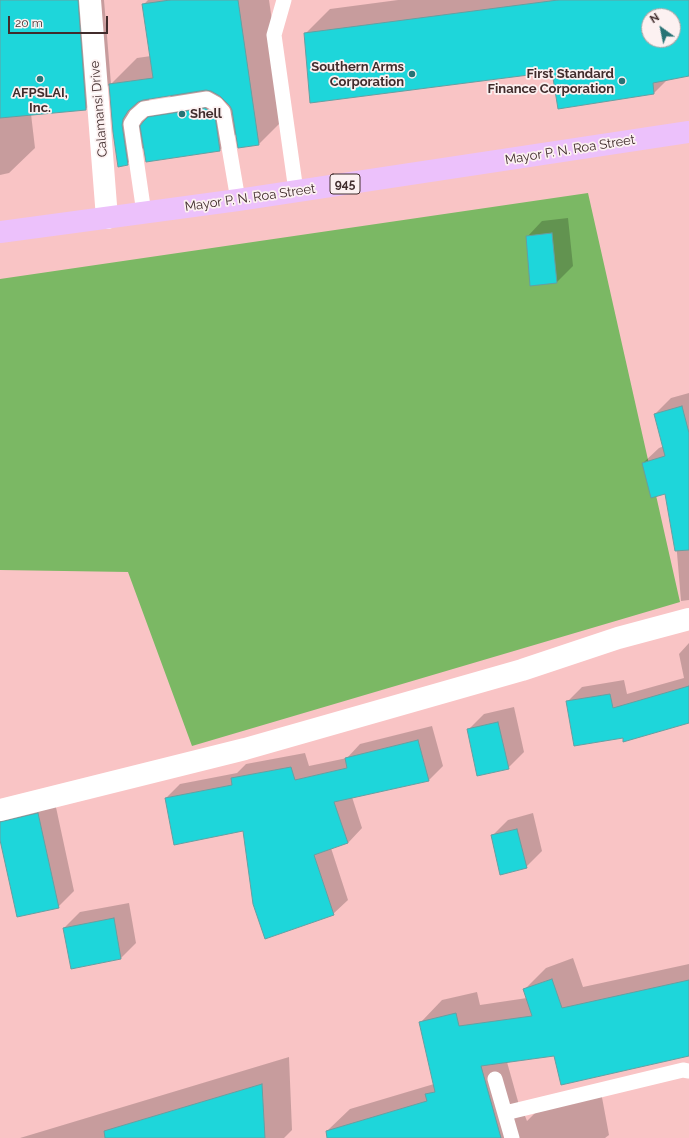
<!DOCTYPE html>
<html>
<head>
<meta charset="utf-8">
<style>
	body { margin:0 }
	#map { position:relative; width:689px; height:1138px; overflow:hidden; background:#f9c4c5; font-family:Raleway,sans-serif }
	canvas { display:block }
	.north { position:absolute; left:641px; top:8px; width:40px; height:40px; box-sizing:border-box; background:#fcf1f1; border:1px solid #b1a2a2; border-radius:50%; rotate:327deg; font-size:11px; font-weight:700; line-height:16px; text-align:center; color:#402c2c }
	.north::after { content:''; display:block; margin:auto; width:14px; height:18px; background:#287375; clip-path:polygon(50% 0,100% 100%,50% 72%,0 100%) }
	.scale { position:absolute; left:8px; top:16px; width:100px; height:18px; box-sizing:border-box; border:2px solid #402c2c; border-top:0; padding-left:5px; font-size:12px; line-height:14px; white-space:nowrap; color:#402c2c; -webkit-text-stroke:3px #fcf1f1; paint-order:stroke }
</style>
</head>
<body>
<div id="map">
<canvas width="689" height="1138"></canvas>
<div class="north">N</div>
<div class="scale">20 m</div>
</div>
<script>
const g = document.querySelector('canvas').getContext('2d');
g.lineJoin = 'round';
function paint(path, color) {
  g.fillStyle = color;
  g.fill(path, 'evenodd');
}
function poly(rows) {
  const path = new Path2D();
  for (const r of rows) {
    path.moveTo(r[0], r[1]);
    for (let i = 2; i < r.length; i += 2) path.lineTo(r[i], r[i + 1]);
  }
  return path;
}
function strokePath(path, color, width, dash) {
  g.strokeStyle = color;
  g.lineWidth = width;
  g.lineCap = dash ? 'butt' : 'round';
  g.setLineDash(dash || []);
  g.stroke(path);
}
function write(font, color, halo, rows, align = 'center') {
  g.font = font + ' Raleway,sans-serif';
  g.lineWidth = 3.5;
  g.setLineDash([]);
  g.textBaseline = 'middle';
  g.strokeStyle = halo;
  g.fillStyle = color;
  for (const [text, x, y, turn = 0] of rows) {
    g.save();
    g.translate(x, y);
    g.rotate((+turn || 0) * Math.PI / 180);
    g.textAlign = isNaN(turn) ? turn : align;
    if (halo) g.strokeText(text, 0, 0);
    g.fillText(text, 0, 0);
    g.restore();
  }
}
paint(poly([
	[588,193,680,602,192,746,128,572,0,570,0,279]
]), '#7bb864');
paint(poly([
	[0,0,104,0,111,84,137,58,151,56,143,5,148,0,269,0,286,117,259,144,239,147,237,133,220,150,147,161,144,147,127,164,110,84,86,109,31,114,35,148,9,173,0,175],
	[173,94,151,115,149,98],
	[398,0,689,0,689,75,668,79,654,93,553,71,305,34,330,9],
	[649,16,673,16,673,40,649,40],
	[568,218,573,266,557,282,527,237,542,221],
	[689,393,689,600,681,601,677,553,666,493,643,463,659,448,664,446,655,414,671,398],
	[689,643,689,721,624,737,567,702,582,687,624,680,627,694,684,678,679,654],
	[514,707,524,752,508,768,468,730,484,714],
	[432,726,443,766,429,780,352,797,362,828,348,843,331,848,348,900,333,914,243,830,166,798,180,784,237,773,246,764,305,753,309,766,347,758,360,744],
	[54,798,74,891,58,907,0,835,0,819],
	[533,813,542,851,526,867,492,836,508,820],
	[129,903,136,943,120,959,64,928,80,912],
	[573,958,583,987,689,964,689,1055,555,1055,507,1062,521,1112,523,1111,527,1121,541,1107,601,1092,609,1135,605,1138,331,1138,328,1130,350,1109,434,1084,421,1022,442,1000,477,992,480,1005,527,998,524,990,546,968],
	[289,1057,292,1130,284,1138,20,1138]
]), '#0003');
const building = poly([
	[0,0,78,0,86,110,0,118,0,0],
	[170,0,238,0,259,145,238,148,232,110,230,106,220,96,211,91,206,90,143,100,138,102,128,111,123,119,122,125,128,165,118,167,113,132,109,84,153,78,142,4,170,0],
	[558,0,689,0,689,76,653,83,654,94,558,109,552,72,310,103,304,33,558,0],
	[649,16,673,16,673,40,649,40,649,16],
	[205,108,210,111,215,116,220,151,146,162,140,126,143,122,148,117,205,108],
	[552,233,557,283,530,286,526,236,552,233],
	[682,406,689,433,689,550,675,551,665,494,651,498,642,463,665,456,654,414,682,406],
	[689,686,689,723,623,742,623,738,574,746,566,701,610,694,613,708,689,686],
	[498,722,509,769,477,776,467,729,498,722],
	[418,740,429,781,334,802,348,843,314,855,334,915,265,939,253,904,243,831,174,845,165,798,232,785,231,778,291,767,295,780,347,768,345,758,418,740],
	[38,813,59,908,17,917,0,840,0,822,38,813],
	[517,829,527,868,500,875,491,835,517,829],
	[114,918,121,959,71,969,63,928,114,918],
	[552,979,562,1008,689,980,689,1056,561,1085,554,1056,481,1066,501,1138,327,1138,326,1131,427,1101,425,1094,435,1092,419,1022,456,1013,459,1026,532,1016,523,989,552,979],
	[262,1084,265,1138,105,1138,104,1131,262,1084]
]);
paint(building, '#1ed6da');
strokePath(building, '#669fa1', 1);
strokePath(poly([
	[284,0,274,35,296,191],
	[144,213,131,124,136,116,144,109,207,99,216,104,223,112,238,200],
	[495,1079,512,1138],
	[505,1113,683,1070,689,1071]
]), '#fff', 15);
strokePath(poly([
	[90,0,107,218],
	[0,810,245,749,522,670,618,638,689,619]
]), '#fff', 22);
strokePath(poly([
	[0,232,238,200,689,132]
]), '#ecc1fb', 22);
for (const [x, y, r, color] of [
	[412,74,4,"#287375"],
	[40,79,4,"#287375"],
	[622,81,4,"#287375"],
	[182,114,4,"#287375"]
]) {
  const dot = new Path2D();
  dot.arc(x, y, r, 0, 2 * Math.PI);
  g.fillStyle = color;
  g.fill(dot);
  strokePath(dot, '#fcf1f1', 1.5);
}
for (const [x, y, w] of [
	[345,184,30]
]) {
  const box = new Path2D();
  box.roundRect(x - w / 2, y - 10, w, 20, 3);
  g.fillStyle = '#fcf1f1';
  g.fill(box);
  strokePath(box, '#402c2c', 1);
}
write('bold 12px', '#402c2c', null, [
	["945",345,184]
]);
write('bold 13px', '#402c2c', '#fcf1f1', [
	["Southern Arms",404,67],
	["Corporation",404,82],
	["First Standard",614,74],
	["Finance Corporation",614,89],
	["AFPSLAI,",40,93,"center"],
	["Inc.",40,108,"center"],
	["Shell",190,114,"left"]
], 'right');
write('13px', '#402c2c', '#fcf1f1', [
	["Calamansi Drive",99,109,-95],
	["Mayor P. N. Roa Street",570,150,-9],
	["Mayor P. N. Roa Street",250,198,-8]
]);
</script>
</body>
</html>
